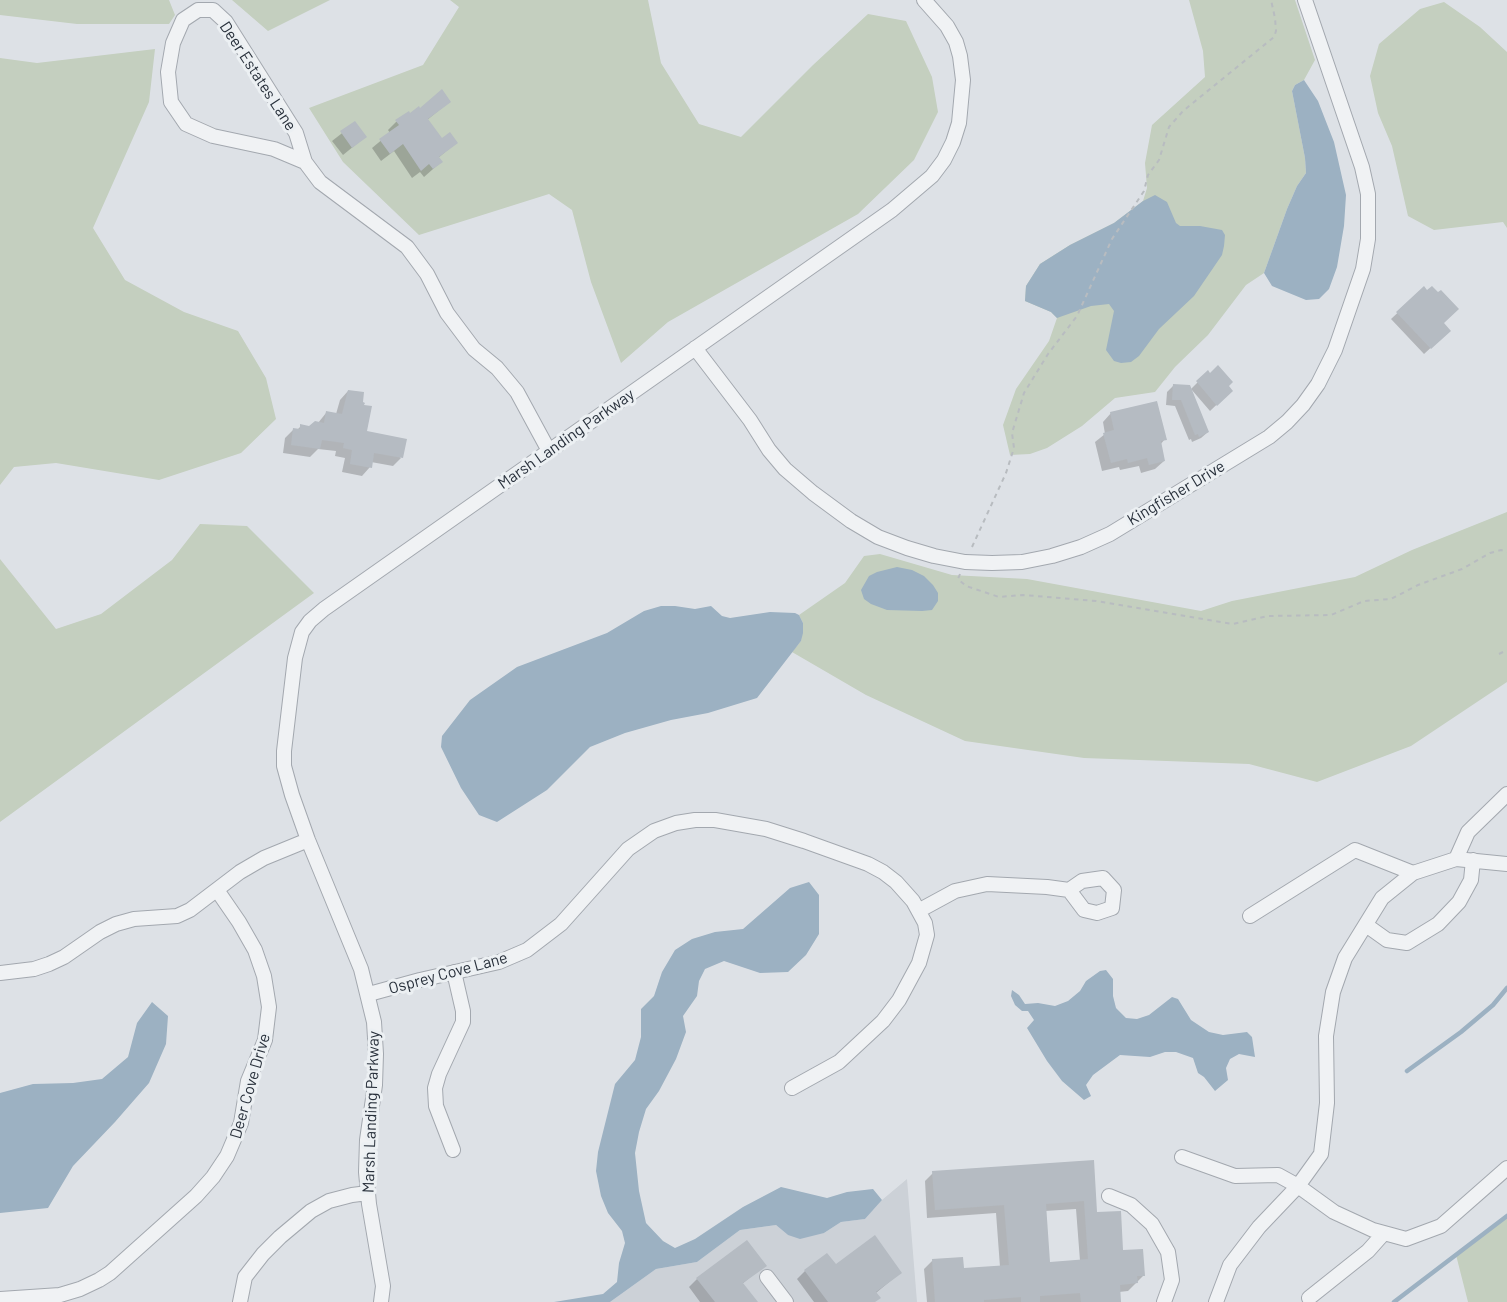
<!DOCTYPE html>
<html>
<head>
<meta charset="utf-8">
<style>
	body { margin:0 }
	canvas { display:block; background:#dde1e6 }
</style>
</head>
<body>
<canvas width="1507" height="1302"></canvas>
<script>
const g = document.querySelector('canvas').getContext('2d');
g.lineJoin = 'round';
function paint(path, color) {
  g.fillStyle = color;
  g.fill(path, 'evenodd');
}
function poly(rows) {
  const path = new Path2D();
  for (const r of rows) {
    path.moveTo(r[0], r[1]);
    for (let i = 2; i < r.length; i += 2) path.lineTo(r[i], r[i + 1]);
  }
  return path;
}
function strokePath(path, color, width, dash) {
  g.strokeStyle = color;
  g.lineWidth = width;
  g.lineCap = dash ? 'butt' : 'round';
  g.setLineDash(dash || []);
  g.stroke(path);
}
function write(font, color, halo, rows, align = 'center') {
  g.font = font + ' Barlow,sans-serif';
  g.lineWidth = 6;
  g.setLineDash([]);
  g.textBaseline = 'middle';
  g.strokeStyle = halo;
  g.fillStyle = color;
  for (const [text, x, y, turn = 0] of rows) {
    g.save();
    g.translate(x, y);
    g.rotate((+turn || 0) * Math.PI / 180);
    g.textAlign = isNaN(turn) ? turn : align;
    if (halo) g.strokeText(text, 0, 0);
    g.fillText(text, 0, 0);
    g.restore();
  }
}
paint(poly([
	[907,1179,917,1302,610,1302,656,1269,697,1262,740,1230,776,1225,788,1235,824,1233,841,1222,865,1219,882,1200]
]), '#ccd1d7');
paint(poly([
	[0,0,169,0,175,15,169,24,77,24,0,15],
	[232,0,330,0,268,31],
	[450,0,648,0,661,63,699,124,741,137,813,65,868,14,906,21,932,77,938,112,914,160,858,214,668,322,621,363,591,282,572,210,549,194,419,235,343,162,309,108,423,65,459,7],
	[1189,0,1295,0,1315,60,1304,80,1295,85,1292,91,1305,158,1306,173,1297,186,1287,209,1264,273,1246,285,1208,335,1175,367,1155,392,1115,398,1082,426,1047,448,1030,454,1010,455,1003,425,1016,389,1049,341,1057,318,1051,312,1025,301,1026,286,1040,264,1070,245,1114,223,1143,201,1147,188,1145,163,1152,125,1205,77,1203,51],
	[1444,2,1480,27,1507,52,1507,228,1503,222,1434,230,1408,216,1392,146,1378,113,1370,76,1379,44,1420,9],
	[155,49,149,102,93,228,125,280,184,312,238,331,266,378,276,419,241,453,159,480,56,463,14,467,0,485,0,58,37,63],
	[1507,512,1507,682,1411,746,1317,782,1249,764,1084,758,965,741,866,695,792,652,801,641,803,623,799,615,845,583,864,556,880,554,952,575,1027,579,1201,611,1232,601,1355,577,1412,550],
	[200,524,247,526,314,593,0,822,0,559,56,629,101,614,172,560],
	[1507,1216,1507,1302,1468,1302,1456,1255]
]), '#c4cfbf');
paint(poly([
	[1304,80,1318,101,1325,119,1334,142,1346,195,1344,226,1337,267,1329,289,1319,299,1306,300,1272,286,1264,273,1287,209,1297,186,1306,173,1305,158,1292,91,1295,85],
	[1155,195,1167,202,1176,223,1180,226,1200,226,1222,230,1225,235,1224,246,1222,255,1194,296,1159,329,1139,356,1131,362,1121,363,1114,361,1106,350,1114,311,1109,304,1091,306,1057,318,1051,312,1025,301,1026,286,1040,264,1070,245,1114,223,1143,201],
	[897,567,912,570,924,576,933,585,938,593,938,601,932,610,922,611,887,610,871,604,864,599,861,590,869,576,877,572],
	[661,606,675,606,695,609,711,606,722,616,730,618,770,612,795,613,799,615,803,623,803,633,801,641,757,698,708,713,671,720,625,733,590,747,547,790,497,822,479,815,461,788,441,747,442,736,470,700,517,667,607,633,644,611],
	[809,882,819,895,819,934,806,955,788,972,760,973,724,961,705,969,699,981,697,996,683,1016,686,1032,676,1059,659,1091,646,1109,639,1132,635,1153,639,1191,646,1223,663,1241,675,1248,695,1239,743,1207,781,1187,827,1198,847,1192,873,1189,882,1200,865,1219,841,1222,824,1233,800,1239,788,1235,776,1225,740,1230,697,1262,656,1269,610,1302,554,1302,603,1294,617,1282,619,1263,625,1243,622,1231,608,1213,601,1196,596,1171,598,1152,615,1084,635,1060,641,1037,641,1009,654,996,662,972,675,950,692,939,715,932,743,929,790,888],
	[1106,970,1113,979,1113,996,1116,1008,1126,1018,1137,1019,1149,1015,1172,997,1178,999,1191,1020,1209,1032,1223,1035,1247,1032,1252,1037,1255,1057,1239,1054,1230,1059,1226,1068,1228,1080,1215,1091,1204,1077,1198,1073,1193,1058,1176,1052,1165,1052,1150,1057,1120,1055,1093,1075,1086,1085,1091,1096,1084,1100,1062,1081,1047,1061,1027,1028,1034,1020,1028,1011,1022,1011,1015,1005,1011,996,1012,990,1019,995,1025,1004,1038,1003,1055,1006,1068,1001,1080,991,1086,981,1100,971],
	[152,1002,168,1016,166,1044,149,1083,115,1122,73,1166,48,1208,0,1213,0,1093,33,1084,73,1083,102,1079,128,1057,137,1023]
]), '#9cb1c2');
paint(poly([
	[449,102,427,120,442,140,456,143,438,158,441,162,424,177,420,172,412,178,394,151,381,161,372,148,390,133,388,130,396,122,410,115],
	[355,123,365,137,343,155,332,141],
	[1424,288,1442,323,1449,331,1424,354,1391,319],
	[1208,372,1231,391,1210,411,1191,389],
	[1173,386,1208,432,1201,438,1192,442,1191,439,1189,440,1175,406,1166,405,1167,392],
	[348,391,361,404,366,432,401,458,393,466,371,462,370,467,362,476,342,472,345,458,335,456,336,451,318,449,310,457,283,453,285,438,294,429,297,430,301,426,310,427,318,423,326,413,336,414,340,400],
	[1111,413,1165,439,1160,445,1164,461,1155,469,1141,473,1139,466,1120,470,1119,467,1102,471,1095,442,1105,434,1103,422],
	[1092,1161,1096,1213,1122,1252,1144,1275,1128,1291,1119,1292,1120,1302,927,1302,924,1269,933,1260,963,1269,1000,1267,996,1213,927,1218,925,1181,933,1173],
	[1076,1209,1080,1261,1049,1264,1045,1211],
	[765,1265,742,1284,756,1302,700,1302,689,1287,697,1279],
	[835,1266,900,1273,865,1302,814,1302,797,1279,805,1271]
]), '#0003');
strokePath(poly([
	[1407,1071,1461,1032,1493,1005,1507,988],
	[1394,1302,1507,1216]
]), '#9cb1c2', 4.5);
paint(poly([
	[442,89,451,102,428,119,442,138,450,132,458,143,439,157,443,162,433,169,429,164,421,171,403,144,390,154,379,139,399,125,395,120,409,111,410,113,419,106,420,108],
	[355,121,367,137,352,148,340,131],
	[1424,286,1427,290,1432,286,1438,292,1441,290,1459,309,1444,323,1451,331,1431,349,1396,312],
	[1218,365,1233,382,1229,386,1233,391,1217,406,1196,381,1208,370,1210,373],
	[1173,384,1190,385,1209,432,1199,437,1198,434,1195,435,1181,400,1172,400],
	[348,390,364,392,363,402,365,403,364,405,372,406,367,431,407,439,403,458,374,453,372,468,350,464,352,450,343,448,344,443,322,440,320,449,291,445,293,428,300,429,300,424,309,426,315,421,324,423,326,411,342,414],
	[1157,401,1167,440,1161,441,1165,461,1149,465,1147,458,1128,463,1127,459,1111,463,1103,433,1114,430,1110,412],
	[1094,1160,1097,1212,1121,1211,1123,1250,1143,1249,1145,1276,1137,1276,1138,1283,1120,1285,1121,1302,1081,1302,1080,1293,1040,1296,1040,1302,1021,1302,1021,1297,984,1300,984,1302,935,1302,932,1259,963,1257,964,1268,1009,1265,1004,1205,935,1210,932,1171],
	[1084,1201,1088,1259,1050,1262,1046,1204],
	[875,1235,902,1273,876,1292,881,1298,875,1302,828,1302,804,1270,827,1253,836,1264],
	[747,1240,767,1266,743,1283,758,1302,715,1302,696,1278]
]), '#b5bbc2');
const minor = poly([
	[305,162,274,149,213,136,186,124,171,102,168,72,173,43,183,20,198,10,213,10,226,22,296,133,305,162,320,182,407,247,427,274,447,313,474,349,497,368,517,392,549,451],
	[695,348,750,420,769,450,785,469,813,493,851,521,878,537,907,548,934,556,965,562,992,563,1022,562,1052,556,1081,547,1110,534,1269,437,1287,422,1303,405,1318,384,1335,350,1363,269,1368,239,1368,194,1362,167,1305,0],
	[1456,859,1468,832,1507,794],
	[1103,878,1114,890,1112,908,1097,913,1084,910,1069,890,1082,881,1103,878],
	[920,910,955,891,987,884,1047,887,1069,890],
	[1250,916,1355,850,1413,873],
	[1366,925,1387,940,1407,943,1438,924,1459,902,1471,880,1473,860],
	[0,973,34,969,49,964,64,957,100,932,116,924,134,919,177,916,190,910,240,872,264,858,308,840],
	[369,994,420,980,499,962,527,950,561,924,628,849,654,831,676,823,695,820,715,820,766,829,804,841,868,864,883,872,896,882,913,901,925,923,927,935,919,963,899,1000,883,1021,839,1062,792,1088],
	[453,1150,436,1106,435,1088,439,1074,463,1022,463,1011,454,972],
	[1182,1157,1235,1176,1278,1175,1298,1186,1334,1212,1373,1230,1406,1239,1441,1226,1507,1168],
	[1109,1196,1131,1205,1152,1224,1168,1252,1172,1280,1164,1302],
	[767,1277,786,1302],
	[1309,1298,1368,1251,1384,1233],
	[0,1299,60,1295,80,1289,99,1280,110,1273,196,1196,213,1177,227,1156,241,1123,248,1081,265,1040,269,1007,264,976,255,950,239,922,217,890],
	[240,1302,245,1277,263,1254,280,1237,311,1211,329,1201,352,1195,368,1193],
	[381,1302,383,1286,369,1204,366,1172,367,1140,375,1085,376,1054,374,1022,361,969,308,840,292,795,284,766,284,751,295,658,302,632,310,621,324,609,892,210,932,176,944,160,953,142,959,123,963,80,960,56,956,42,947,26,924,0],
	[1216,1302,1230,1265,1259,1227,1298,1186,1321,1154,1327,1103,1326,1036,1333,992,1345,958,1382,898,1413,873,1456,859,1507,864]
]);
strokePath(minor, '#a3a8af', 16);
strokePath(poly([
	[972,547,1006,473,1014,448,1012,433,1024,393,1048,354,1077,316,1112,239,1144,191,1148,175,1159,160,1169,127,1183,111,1274,37,1276,31,1275,18,1271,0],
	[960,574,958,579,966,586,999,597,1023,595,1096,601,1233,624,1268,616,1331,615,1364,601,1391,599,1418,585,1462,569,1490,553,1501,550,1507,552],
	[1499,654,1507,650]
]), '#b8bcc0', 2, [4.5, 4.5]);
strokePath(minor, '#f0f2f4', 14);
write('16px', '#28303b', '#ecf0f3', [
	["Deer Estates Lane",258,76,57],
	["Marsh Landing Parkway",566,439,-35],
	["Kingfisher Drive",1176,493,-31],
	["Osprey Cove Lane",448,973,-15],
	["Deer Cove Drive",250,1086,-74],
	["Marsh Landing Parkway",371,1112,-88]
]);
</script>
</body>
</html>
